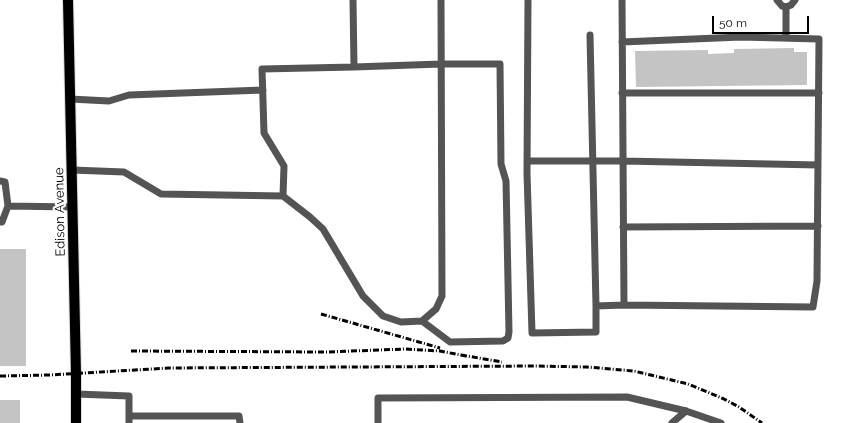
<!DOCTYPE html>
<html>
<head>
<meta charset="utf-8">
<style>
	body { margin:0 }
	#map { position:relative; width:850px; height:423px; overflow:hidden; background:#fff; font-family:Raleway,sans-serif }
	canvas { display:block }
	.scale { position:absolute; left:712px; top:16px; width:97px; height:18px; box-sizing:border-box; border:2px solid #000; border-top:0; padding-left:5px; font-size:12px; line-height:14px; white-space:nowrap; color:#000; -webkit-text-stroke:3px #fff; paint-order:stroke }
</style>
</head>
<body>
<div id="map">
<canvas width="850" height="423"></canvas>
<div class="scale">50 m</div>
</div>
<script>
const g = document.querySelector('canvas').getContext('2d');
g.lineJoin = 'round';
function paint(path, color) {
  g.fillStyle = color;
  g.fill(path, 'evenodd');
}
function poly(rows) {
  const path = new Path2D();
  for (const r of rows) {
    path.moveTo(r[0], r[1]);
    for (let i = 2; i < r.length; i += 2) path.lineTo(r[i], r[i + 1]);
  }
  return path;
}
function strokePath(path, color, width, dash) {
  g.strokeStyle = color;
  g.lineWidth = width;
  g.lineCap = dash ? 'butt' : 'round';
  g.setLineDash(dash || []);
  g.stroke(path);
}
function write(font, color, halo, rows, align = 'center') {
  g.font = font + ' Raleway,sans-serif';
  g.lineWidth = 4;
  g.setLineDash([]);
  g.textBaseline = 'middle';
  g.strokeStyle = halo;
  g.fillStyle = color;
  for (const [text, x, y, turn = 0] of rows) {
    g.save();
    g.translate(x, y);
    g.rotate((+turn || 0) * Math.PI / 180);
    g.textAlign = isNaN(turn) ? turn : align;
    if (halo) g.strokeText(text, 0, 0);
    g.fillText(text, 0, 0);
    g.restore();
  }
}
paint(poly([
	[794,48,794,52,807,52,807,85,636,87,635,51,708,50,708,54,734,53,734,49],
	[0,249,26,249,26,366,0,366],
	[0,400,20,400,20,423,0,423]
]), '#c4c4c4');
const primary = poly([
	[68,0,76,374,76,423]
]);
strokePath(primary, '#dbdbdb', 12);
strokePath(poly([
	[528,0,527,173,532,333,596,332,596,306,624,305],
	[622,0,624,305,813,307,817,281,819,39,741,37,622,42],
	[777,0,782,6,786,7,791,5,795,0],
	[590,35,596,306],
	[786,38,786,7],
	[354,67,441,64,500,64,501,164,506,181,509,332,508,338,503,341,450,342,422,321],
	[622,93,819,93],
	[70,99,109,101,129,95,263,90],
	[527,161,623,161,818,165],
	[72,170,124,172,161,194,283,196,310,217,323,229,363,296,383,316,401,322,422,321,436,309,442,296,441,0],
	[0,181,5,182,8,206],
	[283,196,284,166,264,133,262,69,354,67,353,0],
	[0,222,2,222,8,206,72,207],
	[623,227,818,226],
	[76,394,129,396,129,423],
	[129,416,239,416,240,423],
	[378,423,378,398,627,397,686,411,721,423],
	[672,423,686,411]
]), '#545454', 7);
strokePath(primary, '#000', 10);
strokePath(poly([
	[321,314,440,348],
	[131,351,326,352,405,349,440,351,466,356],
	[461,355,502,362],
	[0,376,50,375,169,368,536,366,587,367,634,371,688,384,724,399,739,407,762,423]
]), '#000', 3, [6, 2, 1, 2]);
write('13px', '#000', '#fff', [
	["Edison Avenue",60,212,-91]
]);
</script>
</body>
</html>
